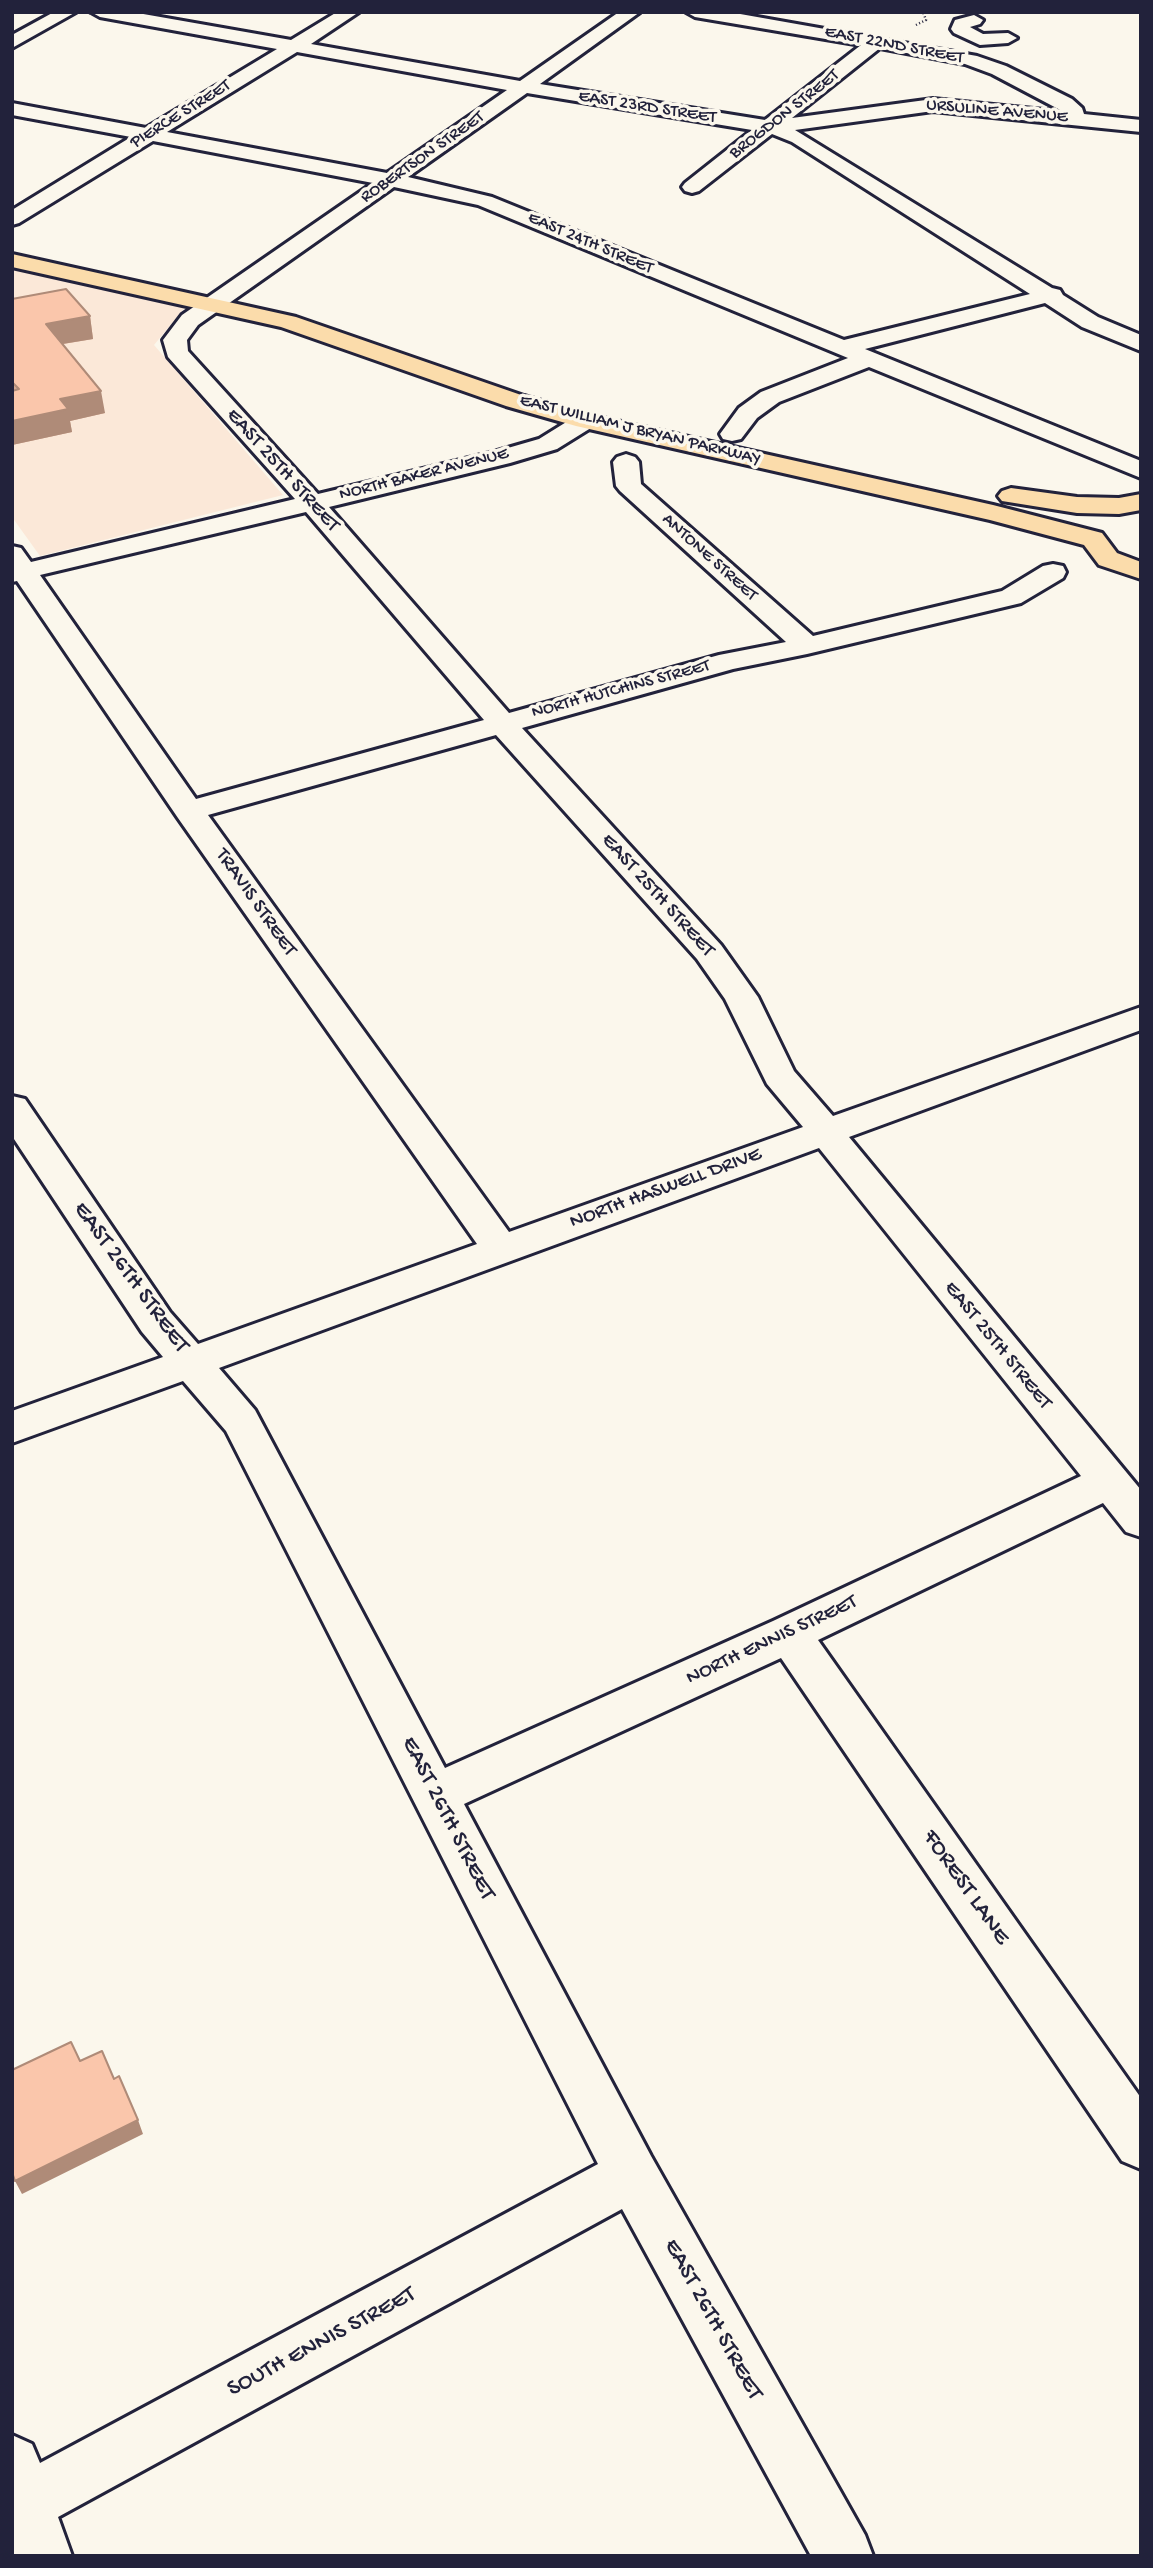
<!DOCTYPE html>
<html>
<head>
<meta charset="utf-8">
<style>
	body { margin:0 }
	#map { position:relative; width:1153px; height:2568px; overflow:hidden; background:#fbf7ec; font-family:"Gochi Hand",sans-serif }
	canvas { display:block }
	.frame { position:absolute; inset:0; border:14px solid #22223b; pointer-events:none }
</style>
</head>
<body>
<div id="map">
<canvas width="1153" height="2568"></canvas>
<div class="frame"></div>
</div>
<script>
const g = document.querySelector('canvas').getContext('2d');
g.lineJoin = 'round';
function paint(path, color) {
  g.fillStyle = color;
  g.fill(path, 'evenodd');
}
function poly(rows) {
  const path = new Path2D();
  for (const r of rows) {
    path.moveTo(r[0], r[1]);
    for (let i = 2; i < r.length; i += 2) path.lineTo(r[i], r[i + 1]);
  }
  return path;
}
function strokePath(path, color, width, dash) {
  g.strokeStyle = color;
  g.lineWidth = width;
  g.lineCap = dash ? 'butt' : 'round';
  g.setLineDash(dash || []);
  g.stroke(path);
}
function write(font, color, halo, rows, align = 'center') {
  g.font = font + ' "Gochi Hand",sans-serif';
  g.lineWidth = 7;
  g.setLineDash([]);
  g.textBaseline = 'middle';
  g.strokeStyle = halo;
  g.fillStyle = color;
  for (const [text, x, y, turn = 0] of rows) {
    g.save();
    g.translate(x, y);
    g.rotate((+turn || 0) * Math.PI / 180);
    g.textAlign = isNaN(turn) ? turn : align;
    if (halo) g.strokeText(text, 0, 0);
    g.fillText(text, 0, 0);
    g.restore();
  }
}
paint(poly([
	[12,268,186,306,154,345,283,495,40,556,12,517]
]), '#fbe8d8');
const minor = poly([
	[54,12,76,12,12,48,12,35,54,12],
	[91,12,132,12,291,40,337,12,359,12,311,44,520,81,619,12,640,12,540,84,765,120,861,45,695,17,686,12,729,12,977,56,1006,66,1072,99,1082,108,1084,114,1141,120,1141,132,933,111,795,130,1052,288,1060,290,1063,295,1098,317,1141,335,1141,351,1082,327,1045,303,865,349,1141,461,1141,478,869,367,779,402,757,418,741,439,732,441,723,439,720,434,739,408,761,392,848,358,478,205,394,187,198,325,187,340,188,351,318,494,494,452,539,439,576,416,585,414,594,416,597,421,594,426,557,449,510,463,329,507,509,713,719,655,786,642,620,491,616,486,613,462,617,457,626,454,635,457,639,462,641,484,813,636,1002,591,1043,566,1053,564,1063,566,1066,572,1063,578,1021,603,807,654,733,669,522,728,721,945,758,997,794,1071,833,1116,1141,1007,1141,1030,849,1137,1141,1490,1141,1537,1126,1532,1103,1503,818,1640,1141,2098,1141,2169,1122,2161,781,1658,464,1804,651,2156,865,2535,873,2556,811,2556,622,2209,58,2517,72,2556,12,2556,12,2435,32,2444,40,2463,598,2164,226,1431,183,1381,12,1443,12,1411,163,1357,142,1332,12,1136,12,1096,25,1099,170,1312,198,1344,477,1244,178,818,17,581,12,582,12,546,21,548,31,562,295,499,168,357,163,340,182,315,373,183,153,141,19,223,12,225,12,210,131,137,12,115,12,103,146,128,277,49,100,17,91,12],
	[880,48,965,64,992,74,1064,112,933,99,792,118,880,48],
	[297,52,507,90,387,173,167,132,297,52],
	[527,93,752,130,685,183,682,187,685,191,692,193,699,191,772,134,792,142,1030,294,844,340,492,197,408,177,527,93],
	[306,512,484,720,196,799,40,575,306,512],
	[496,735,697,959,725,999,767,1084,803,1127,509,1232,208,815,496,735],
	[819,1148,1081,1476,773,1621,445,1768,255,1410,219,1368,819,1148],
	[974,15,983,20,980,24,970,27,983,34,1008,33,1017,38,1008,43,980,45,954,33,951,29,955,20,974,15]
]);
const major = poly([
	[12,254,296,317,524,396,590,415,993,505,1102,533,1117,553,1141,562,1141,579,1099,565,1084,545,990,520,576,426,506,406,281,327,12,267,12,254],
	[1011,488,1077,497,1119,498,1141,494,1141,510,1119,514,1077,513,1002,501,998,496,1002,491,1011,488]
]);
strokePath(minor, '#22223b', 6);
strokePath(major, '#22223b', 6);
strokePath(poly([
	[916,25,926,20,923,12]
]), '#22223b', 2.5, [1, 2.5]);
paint(minor, '#fbf7ec');
paint(major, '#fbdcab');
paint(poly([
	[12,299,90,316,93,339,63,344,105,413,70,421,72,432,12,445]
]), '#d7aa93');
paint(poly([
	[90,316,93,339,50,346,46,324],
	[101,391,105,413,70,421,72,432,12,445,12,421,60,399],
	[138,2120,143,2134,22,2194,15,2181]
]), '#af8b78');
const building = poly([
	[66,289,90,316,46,324,101,391,60,399,68,409,12,421,12,391,19,389,12,382,12,299,66,289],
	[71,2042,80,2061,102,2051,114,2079,119,2076,138,2120,15,2181,12,2172,12,2070,71,2042]
]);
paint(building, '#fac6ab');
strokePath(building, '#af8b78', 2);
write('18px', '#22223b', '#fbf7ec', [
	["EAST 22ND STREET",894,46,11],
	["EAST 23RD STREET",647,108,9],
	["URSULINE AVENUE",997,112,5],
	["PIERCE STREET",181,115,-32],
	["BROGDON STREET",785,115,-38],
	["ROBERTSON STREET",423,158,-35],
	["EAST 24TH STREET",590,244,23],
	["EAST WILLIAM J BRYAN PARKWAY",640,431,14],
	["NORTH BAKER AVENUE",424,475,-14],
	["ANTONE STREET",709,558,42],
	["NORTH HUTCHINS STREET",621,690,-15]
]);
write('21px', '#22223b', '#fbf7ec', [
	["EAST 25TH STREET",282,471,48],
	["EAST 25TH STREET",657,896,48],
	["TRAVIS STREET",255,903,55],
	["NORTH HASWELL DRIVE",666,1189,-20],
	["EAST 25TH STREET",997,1346,51],
	["NORTH ENNIS STREET",772,1641,-25]
]);
write('24px', '#22223b', '#fbf7ec', [
	["EAST 26TH STREET",130,1278,54],
	["EAST 26TH STREET",447,1819,63],
	["FOREST LANE",965,1888,55],
	["EAST 26TH STREET",712,2320,61],
	["SOUTH ENNIS STREET",322,2343,-28]
]);
</script>
</body>
</html>
